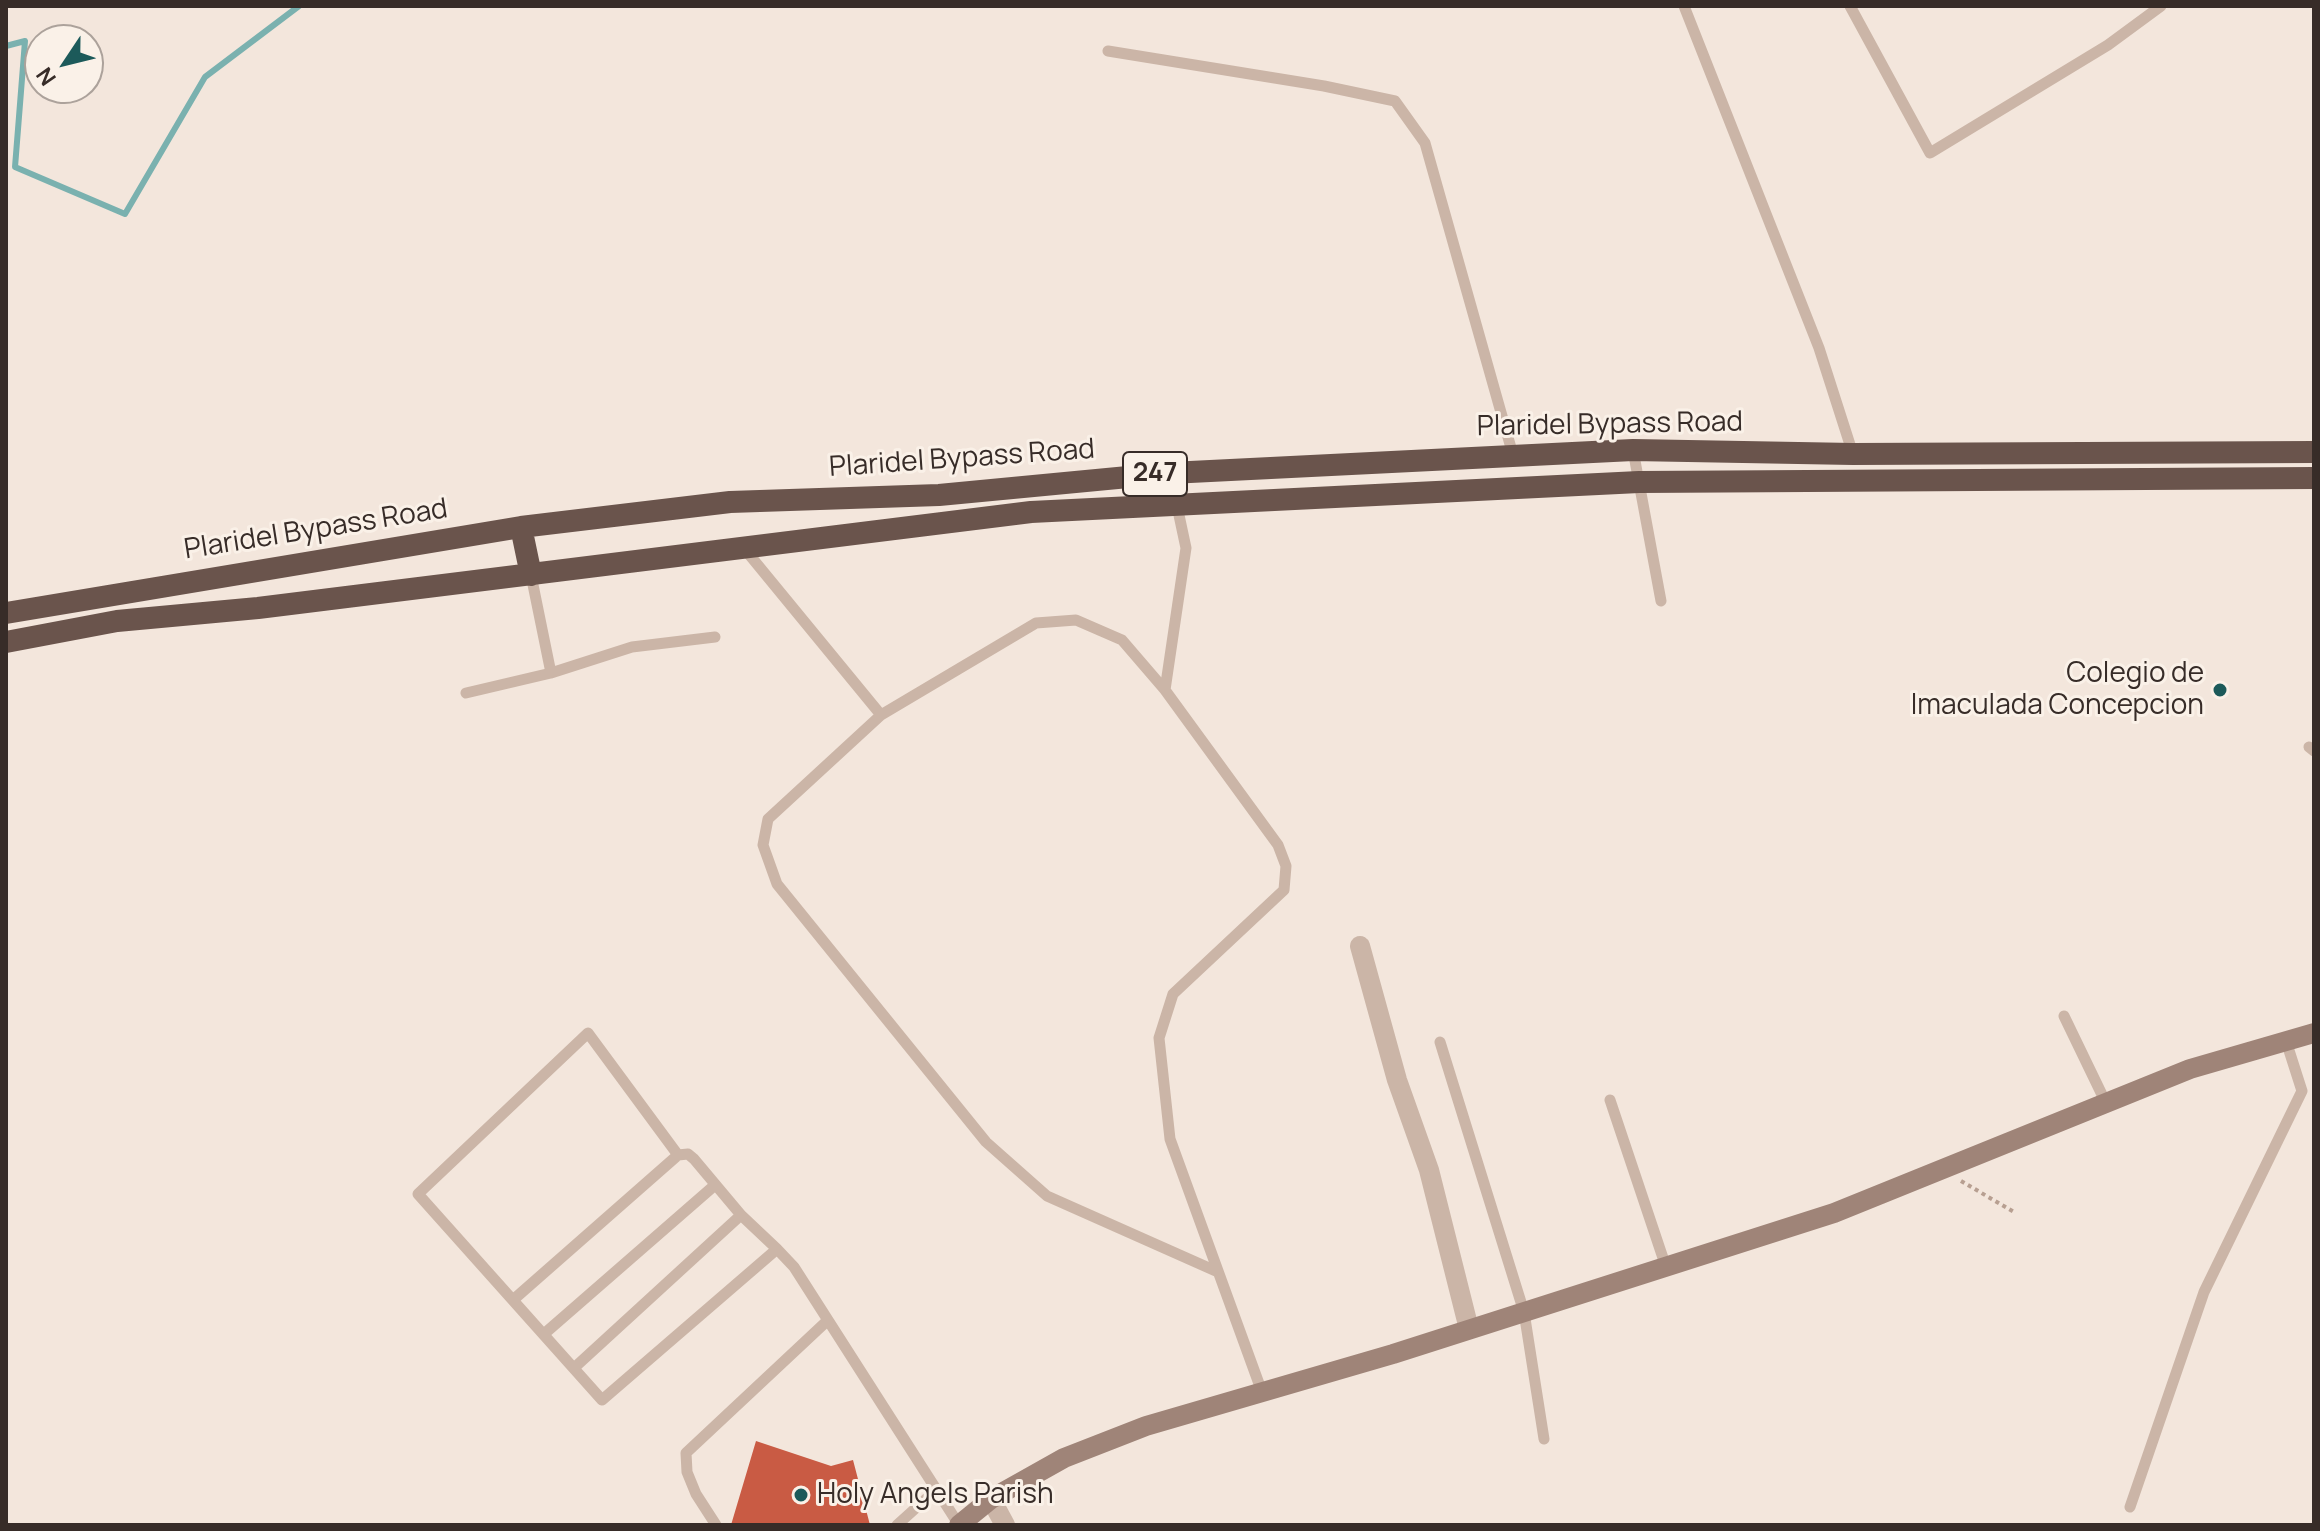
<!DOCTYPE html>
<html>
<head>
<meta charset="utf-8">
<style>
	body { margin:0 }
	#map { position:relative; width:2320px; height:1531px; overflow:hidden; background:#f3e6dc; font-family:Manrope,sans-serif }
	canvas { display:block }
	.frame { position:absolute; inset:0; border:8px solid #372c28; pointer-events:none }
	.north { position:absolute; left:24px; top:24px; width:80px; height:80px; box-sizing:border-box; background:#faf1e8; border:2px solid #aca29b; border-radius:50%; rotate:235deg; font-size:22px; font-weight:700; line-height:32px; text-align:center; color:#372c28 }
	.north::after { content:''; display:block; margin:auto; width:28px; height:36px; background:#1c5a5a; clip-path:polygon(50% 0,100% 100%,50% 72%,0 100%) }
</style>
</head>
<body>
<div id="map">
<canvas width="2320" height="1531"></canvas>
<div class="frame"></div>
<div class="north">N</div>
</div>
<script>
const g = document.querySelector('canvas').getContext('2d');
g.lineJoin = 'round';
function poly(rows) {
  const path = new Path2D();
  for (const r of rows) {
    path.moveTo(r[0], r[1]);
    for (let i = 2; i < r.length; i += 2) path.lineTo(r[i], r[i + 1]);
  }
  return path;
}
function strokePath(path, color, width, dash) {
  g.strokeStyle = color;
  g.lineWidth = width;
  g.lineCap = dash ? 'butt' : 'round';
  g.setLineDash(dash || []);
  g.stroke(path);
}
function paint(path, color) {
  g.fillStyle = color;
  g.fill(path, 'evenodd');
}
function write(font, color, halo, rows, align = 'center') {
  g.font = font + ' Manrope,sans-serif';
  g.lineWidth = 6;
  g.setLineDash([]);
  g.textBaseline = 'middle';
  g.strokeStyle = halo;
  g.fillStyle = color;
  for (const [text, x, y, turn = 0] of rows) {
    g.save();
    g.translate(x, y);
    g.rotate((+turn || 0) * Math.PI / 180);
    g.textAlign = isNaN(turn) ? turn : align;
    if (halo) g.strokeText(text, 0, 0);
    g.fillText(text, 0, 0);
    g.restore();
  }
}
strokePath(poly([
	[6,46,25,41,15,167,125,214,205,77,299,6]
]), '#7ab1af', 6);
paint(poly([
	[756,1441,831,1466,853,1460,870,1525,731,1525]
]), '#c95b44');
strokePath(poly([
	[1961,1181,2014,1212]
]), '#b79f91', 4, [4, 4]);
strokePath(poly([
	[1684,6,1819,348,1853,454],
	[1850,6,1930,153,2108,45,2161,6],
	[1108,51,1324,86,1395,101,1425,143,1513,455],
	[1633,450,1661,601],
	[743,547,881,715,1036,623,1076,620,1122,640,1165,690,1278,845,1286,866,1284,890,1173,994,1159,1038,1170,1139,1262,1392],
	[531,575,551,673],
	[1165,690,1186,548,1170,473],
	[466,693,551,673,632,647,715,637],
	[881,715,768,819,763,845,777,884,986,1142,1047,1196,1218,1272],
	[2309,747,2314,751],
	[2064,1016,2106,1103],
	[1440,1042,1524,1312,1544,1439],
	[1610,1100,1666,1267],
	[777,1249,602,1400,418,1194,588,1033,678,1155,688,1154,694,1159,741,1215,777,1249,794,1267,959,1525],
	[513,1300,678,1155],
	[544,1334,715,1185],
	[574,1368,741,1215],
	[2130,1507,2204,1292,2302,1091,2286,1041],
	[716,1525,696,1494,687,1472,686,1453,827,1321],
	[897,1525,937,1489]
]), '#cbb5a7', 11);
strokePath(poly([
	[1360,946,1397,1080,1429,1170,1469,1329],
	[991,1499,1005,1525]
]), '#cbb5a7', 20);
strokePath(poly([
	[959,1525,991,1499,1064,1458,1146,1426,1393,1354,1834,1213,2190,1069,2314,1033]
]), '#9f8478', 20);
strokePath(poly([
	[521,527,531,575],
	[6,613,521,527,730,502,939,495,1170,473,1633,450,1853,454,2314,452],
	[6,642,117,621,258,608,1031,512,1639,482,2314,478]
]), '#6a544c', 22);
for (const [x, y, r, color] of [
	[2220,690,8,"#1c5a5a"],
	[801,1495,8,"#1c5a5a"]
]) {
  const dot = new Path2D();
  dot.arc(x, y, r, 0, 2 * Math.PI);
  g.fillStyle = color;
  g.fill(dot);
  strokePath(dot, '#faf1e8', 3);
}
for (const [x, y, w] of [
	[1155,474,64]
]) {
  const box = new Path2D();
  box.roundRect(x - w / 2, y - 22, w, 44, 6);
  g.fillStyle = '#faf1e8';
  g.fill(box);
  strokePath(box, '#372c28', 2);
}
write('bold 26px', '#372c28', null, [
	["247",1155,474]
]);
write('28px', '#372c28', '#faf1e8', [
	["Plaridel Bypass Road",1610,425,-1],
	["Plaridel Bypass Road",962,459,-4],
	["Plaridel Bypass Road",316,530,-9]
]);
write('28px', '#372c28', '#faf1e8', [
	["Colegio de",2204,674],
	["Imaculada Concepcion",2204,706],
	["Holy Angels Parish",817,1495,"left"]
], 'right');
</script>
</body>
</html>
